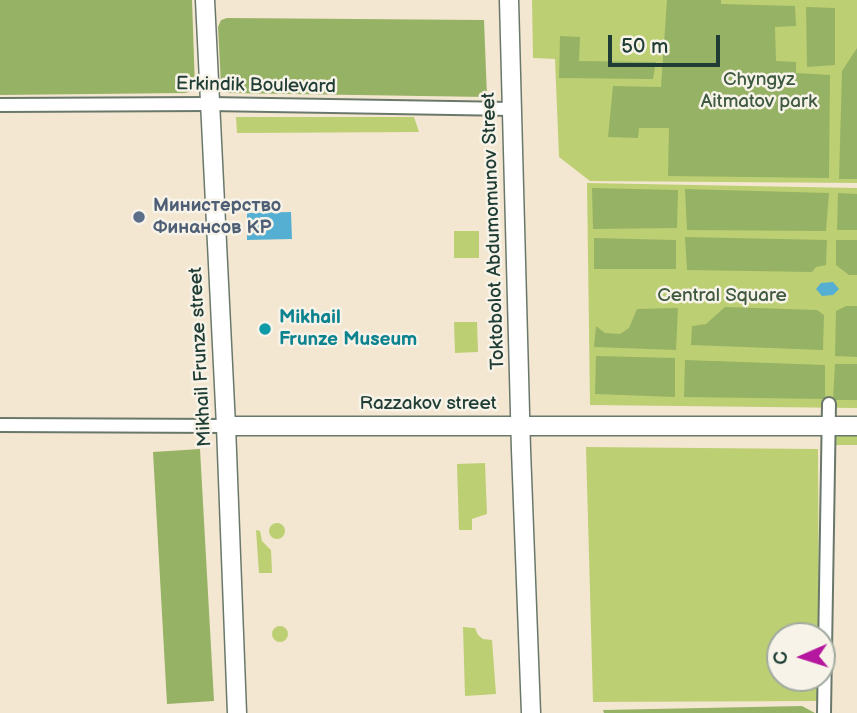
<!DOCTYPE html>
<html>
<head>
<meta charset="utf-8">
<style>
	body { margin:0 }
	#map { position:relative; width:857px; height:713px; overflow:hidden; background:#f4e7d1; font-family:"Balsamiq Sans",sans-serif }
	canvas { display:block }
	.north { position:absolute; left:766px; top:622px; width:70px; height:70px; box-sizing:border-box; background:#f7f3e8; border:2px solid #a1aaa0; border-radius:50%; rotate:267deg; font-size:19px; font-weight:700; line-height:28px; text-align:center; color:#1f3d34 }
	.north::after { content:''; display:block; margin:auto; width:24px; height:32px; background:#b5179e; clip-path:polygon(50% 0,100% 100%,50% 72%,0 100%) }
	.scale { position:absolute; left:608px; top:35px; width:112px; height:32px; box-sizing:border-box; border:4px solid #1f3d34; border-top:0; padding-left:9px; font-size:21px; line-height:24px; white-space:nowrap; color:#1f3d34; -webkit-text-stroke:5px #f7f3e8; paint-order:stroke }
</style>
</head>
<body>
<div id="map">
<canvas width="857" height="713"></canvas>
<div class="north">С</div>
<div class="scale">50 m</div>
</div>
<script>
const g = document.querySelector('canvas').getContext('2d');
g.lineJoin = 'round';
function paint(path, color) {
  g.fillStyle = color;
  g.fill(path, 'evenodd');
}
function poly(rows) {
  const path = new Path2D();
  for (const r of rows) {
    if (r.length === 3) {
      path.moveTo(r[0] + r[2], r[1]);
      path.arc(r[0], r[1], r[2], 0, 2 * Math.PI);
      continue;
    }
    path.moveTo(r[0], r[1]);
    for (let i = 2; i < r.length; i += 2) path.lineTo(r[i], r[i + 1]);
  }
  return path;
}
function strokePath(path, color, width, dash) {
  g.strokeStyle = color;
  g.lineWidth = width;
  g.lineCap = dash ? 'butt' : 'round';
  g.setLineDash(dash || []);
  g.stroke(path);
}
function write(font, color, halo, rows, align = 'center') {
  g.font = font + ' "Balsamiq Sans",sans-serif';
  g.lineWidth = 5;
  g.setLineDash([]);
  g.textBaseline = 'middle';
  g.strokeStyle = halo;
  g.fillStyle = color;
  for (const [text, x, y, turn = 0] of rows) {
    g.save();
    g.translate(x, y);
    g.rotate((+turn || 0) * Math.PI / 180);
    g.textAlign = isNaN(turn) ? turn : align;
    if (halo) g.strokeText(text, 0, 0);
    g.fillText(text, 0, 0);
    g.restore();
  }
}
paint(poly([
	[532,0,857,0,857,183,590,181,559,157,555,59,533,58],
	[236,117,414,117,419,132,237,133],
	[587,183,857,188,857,408,590,405],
	[454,231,479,231,479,258,454,258],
	[454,322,477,322,478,352,455,353],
	[835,435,857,435,857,445,835,445],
	[586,447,818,449,819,636,780,636,780,678,819,678,819,701,593,702],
	[485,463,487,514,472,519,472,530,459,530,457,464],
	[277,531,8],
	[256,530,260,531,262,541,271,550,272,573,259,573],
	[280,634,8],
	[463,627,475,628,478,635,483,639,492,640,496,694,465,696]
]), '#bdcf73');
paint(poly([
	[0,0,192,0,195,87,193,91,185,93,0,95],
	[667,0,721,0,721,4,795,6,796,26,775,27,776,61,796,62,796,73,830,75,829,178,668,176,669,128,639,128,638,138,608,137,613,86,661,87],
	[806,7,835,8,835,65,807,67],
	[227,18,484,20,487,97,227,93,221,84,218,27,221,20],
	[560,36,580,37,579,61,656,62,653,79,559,78],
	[857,48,857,179,839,179,842,71],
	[592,188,678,190,677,228,593,229],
	[685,189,829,193,826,231,687,230],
	[838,193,857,194,857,230,837,230],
	[685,237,827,240,826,265,816,267,812,272,687,270],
	[594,238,676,240,676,269,594,269],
	[836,240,857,240,857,275,849,275,836,265],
	[846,306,857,306,857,357,835,356,836,311],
	[725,307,817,310,824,315,823,350,691,345,692,326,706,324],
	[678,308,676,350,594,347,596,326,605,333,620,334,629,328,637,309],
	[596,356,675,358,675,397,595,394],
	[685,360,825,365,825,399,684,397],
	[835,364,857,364,857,400,833,400],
	[200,449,214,701,167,704,153,452],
	[802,706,815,713,604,713,603,710]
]), '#96b265');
paint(poly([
	[291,212,292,239,247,240,247,213],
	[833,282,839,289,833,295,822,296,816,289,821,283]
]), '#55afd2');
const street = poly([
	[0,105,210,104,512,109],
	[0,425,226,426],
	[824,713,829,404]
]);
const secondary = poly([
	[205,0,226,426,237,713],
	[509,0,521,450,531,713],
	[226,426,857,426]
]);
strokePath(street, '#6a786b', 16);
strokePath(secondary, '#6a786b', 21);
strokePath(street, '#fff', 12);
strokePath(secondary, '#fff', 18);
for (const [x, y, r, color] of [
	[139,217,7,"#5c6f8a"],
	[265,329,7,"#0f9aa8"]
]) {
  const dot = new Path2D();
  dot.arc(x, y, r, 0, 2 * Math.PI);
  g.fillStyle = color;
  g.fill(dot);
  strokePath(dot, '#f7f3e8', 2.5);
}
write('19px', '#3f5a41', '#f7f3e8', [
	["Chyngyz",759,80],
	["Aitmatov park",759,102],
	["Central Square",722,296]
]);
write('19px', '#1f3d34', '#f7f3e8', [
	["Erkindik Boulevard",256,86,1],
	["Toktobolot Abdumomunov Street",494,231,-92],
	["Mikhail Frunze street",201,357,-93],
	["Razzakov street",428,404]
]);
write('bold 19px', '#4e5e75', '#f7f3e8', [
	["Министерство",153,206],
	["Финансов КР",153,228]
], 'left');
write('bold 19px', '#0d838f', '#f7f3e8', [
	["Mikhail",279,318],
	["Frunze Museum",279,340]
], 'left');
</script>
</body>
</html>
